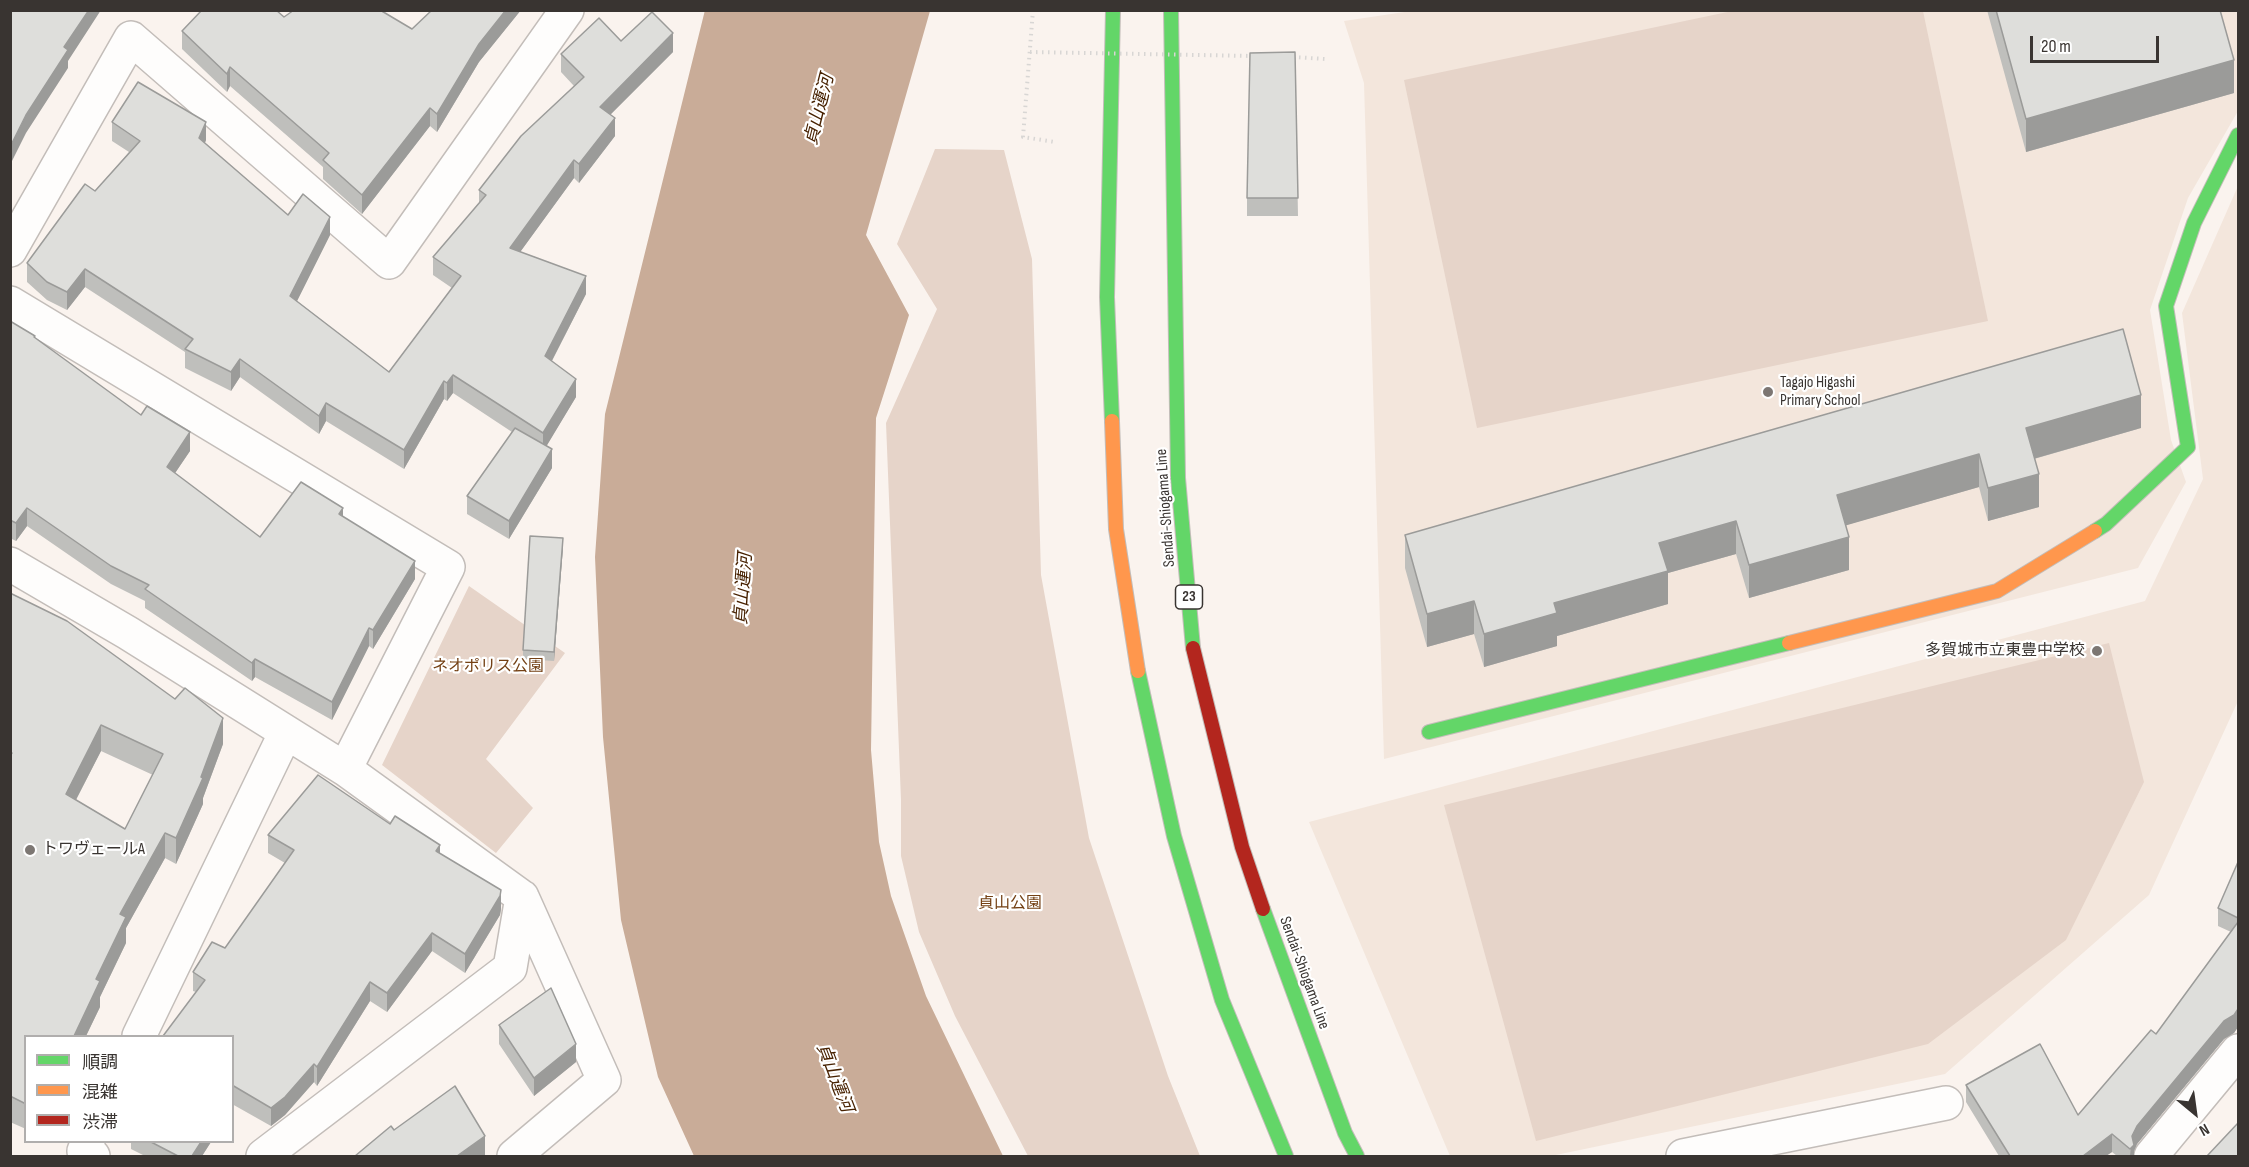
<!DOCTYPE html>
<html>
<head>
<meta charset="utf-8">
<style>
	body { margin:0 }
	#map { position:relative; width:2249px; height:1167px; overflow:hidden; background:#faf3ee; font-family:"Sofia Sans Condensed","Noto Sans JP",sans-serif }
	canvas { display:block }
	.frame { position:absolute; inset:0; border:12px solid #393431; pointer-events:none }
	.legend { position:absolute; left:24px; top:1035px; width:210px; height:108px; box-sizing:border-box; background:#fff; border:2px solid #b0aead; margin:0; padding:8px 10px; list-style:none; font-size:18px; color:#393431 }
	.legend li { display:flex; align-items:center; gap:12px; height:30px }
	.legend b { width:30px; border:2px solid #b0aead }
	.north { position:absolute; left:2165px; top:1083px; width:60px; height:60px; -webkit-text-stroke:4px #fff; paint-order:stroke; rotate:151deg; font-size:16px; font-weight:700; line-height:24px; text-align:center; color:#393431 }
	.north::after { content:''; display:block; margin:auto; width:21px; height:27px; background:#393431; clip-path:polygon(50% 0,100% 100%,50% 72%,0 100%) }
	.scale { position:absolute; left:2030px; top:36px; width:129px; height:27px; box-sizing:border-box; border:3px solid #393431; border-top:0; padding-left:8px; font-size:18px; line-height:21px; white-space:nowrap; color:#393431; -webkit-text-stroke:4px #fff; paint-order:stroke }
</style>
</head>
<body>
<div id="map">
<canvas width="2249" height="1167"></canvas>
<div class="frame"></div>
<ul class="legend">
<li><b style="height:8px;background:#63d668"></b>順調</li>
<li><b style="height:8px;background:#ff974d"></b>混雑</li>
<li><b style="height:8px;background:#b3261e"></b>渋滞</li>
</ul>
<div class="north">N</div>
<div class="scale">20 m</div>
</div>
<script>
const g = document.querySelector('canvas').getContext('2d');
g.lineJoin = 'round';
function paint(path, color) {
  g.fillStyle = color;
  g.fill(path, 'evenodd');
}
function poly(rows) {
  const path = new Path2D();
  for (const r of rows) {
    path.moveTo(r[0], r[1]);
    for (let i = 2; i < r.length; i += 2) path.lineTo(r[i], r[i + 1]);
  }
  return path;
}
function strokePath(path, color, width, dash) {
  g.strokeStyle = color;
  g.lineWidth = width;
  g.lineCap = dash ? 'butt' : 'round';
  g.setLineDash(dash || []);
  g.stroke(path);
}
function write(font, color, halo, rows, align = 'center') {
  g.font = font + ' "Sofia Sans Condensed","Noto Sans JP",sans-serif';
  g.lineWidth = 4.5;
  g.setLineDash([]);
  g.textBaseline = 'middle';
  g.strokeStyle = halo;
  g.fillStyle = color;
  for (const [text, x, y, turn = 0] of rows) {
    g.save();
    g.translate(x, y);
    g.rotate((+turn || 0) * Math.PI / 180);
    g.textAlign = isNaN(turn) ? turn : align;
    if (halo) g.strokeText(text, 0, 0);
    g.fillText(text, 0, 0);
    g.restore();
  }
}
paint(poly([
	[1418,10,2238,11,2238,111,2188,198,2150,310,2171,440,2186,482,2138,568,1384,759,1364,83,1344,21],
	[2238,186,2238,701,2149,895,1945,1074,1551,1156,1450,1156,1309,822,2145,601,2203,479,2182,313]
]), '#f3e6dc');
paint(poly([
	[1737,10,1923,11,1988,321,1477,428,1404,80],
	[935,149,1004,150,1032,259,1041,575,1089,838,1168,1076,1200,1156,1028,1156,955,1016,919,932,901,856,901,800,886,423,937,309,897,244],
	[469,586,565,653,486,759,533,808,496,853,382,765],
	[2109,643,2144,782,2066,940,1928,1044,1536,1141,1444,805]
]), '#e6d4c9');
paint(poly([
	[705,10,930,11,866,235,909,315,876,418,871,750,879,842,891,896,926,996,1003,1156,694,1156,658,1077,621,920,603,737,595,557,605,414]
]), '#c9ac98');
const street = poly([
	[10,250,131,38,389,262,567,10],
	[10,303,448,567,345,769],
	[10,564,128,633,345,769,522,897],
	[139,1036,286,732],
	[88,1142,84,1151,93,1156],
	[263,1156,510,968,522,897,604,1080,514,1156],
	[1683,1156,1946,1103],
	[2151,1156,2238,1051]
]);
const fast = poly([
	[1171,10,1178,478,1193,648],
	[1112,421,1107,297,1113,10],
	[2095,531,2106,524,2188,447,2166,306,2194,223,2238,135],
	[1138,671,1174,836,1222,1000,1286,1156],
	[1429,732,1789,643],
	[1263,909,1345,1133,1357,1156]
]);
const slow = poly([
	[1112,421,1116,529,1138,671],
	[1789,643,1997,591,2095,531]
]);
const jam = poly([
	[1193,648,1242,847,1263,909]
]);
strokePath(street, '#c3bdb9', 36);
strokePath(fast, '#c3bdb9', 16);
strokePath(slow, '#c3bdb9', 16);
strokePath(jam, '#c3bdb9', 16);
strokePath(poly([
	[1033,10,1023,137,1055,142],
	[1293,57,1325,59]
]), '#d8d6d4', 4, [1.5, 4.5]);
strokePath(street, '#fefdfc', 33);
strokePath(fast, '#63d668', 14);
strokePath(slow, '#ff974d', 14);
strokePath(jam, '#b3261e', 14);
strokePath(poly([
	[1030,52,1253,56]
]), '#d8d6d4', 4, [1.5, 4.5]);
paint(poly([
	[432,10,521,10,479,62,437,132,430,126,362,214,323,179,323,167,230,86,227,92,182,49,182,31,284,17,412,29],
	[1987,10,2220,10,2234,93,2026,152],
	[621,41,673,52,610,115,615,136,579,183,574,178,520,252,586,294,552,361,576,397,546,446,552,468,509,539,467,514,467,496,512,432,453,393,447,401,444,399,404,469,326,421,319,434,240,377,231,391,185,368,185,352,85,287,67,310,47,300,27,282,27,263,95,191,129,152,112,141,112,122,206,140,205,143,288,215,330,235,297,301,389,372,452,288,433,275,433,257,479,203,479,190,574,86,561,72,561,54],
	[1295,52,1298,216,1247,216,1247,198],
	[10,321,190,451,175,473,260,537,343,517,415,579,373,649,369,646,332,720,255,677,252,681,145,608,145,601,111,584,27,526,16,541,10,538],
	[2141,428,2034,459,2039,507,1988,521,1979,487,1846,525,1849,570,1749,598,1736,554,1668,573,1668,604,1557,636,1557,646,1484,667,1474,634,1427,647,1405,568,1405,535],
	[563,547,554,661,523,659,523,650],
	[10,593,223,744,203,798,203,804,176,864,165,858,126,928,126,943,100,997,100,1007,86,1036,26,1036,26,1129,10,1122],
	[101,751,153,775,125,829,76,800],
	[390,824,440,854,501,909,500,915,465,973,432,951,387,1012,370,1001,317,1086,314,1082,285,1115,271,1126,232,1104,196,992,193,991,193,972,225,948,285,863,268,853,268,835],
	[2238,862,2238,1027,2234,1033,2224,1039,2137,1144,2134,1151,2134,1156,2117,1156,2112,1152,2106,1156,1999,1156,1966,1102,1966,1085,2078,1115,2156,1034,2231,932,2218,926,2218,908],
	[499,1025,576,1062,534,1096,499,1044],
	[131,1142,211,1142,202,1156,145,1156,131,1149]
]), '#bfbfbc');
paint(poly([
	[89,10,101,10,68,61,68,68,26,133,10,165,10,147,26,115,64,47],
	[506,10,521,10,479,62,437,132,437,114,479,44],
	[673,33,673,52,600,125,600,107],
	[2234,60,2234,93,2026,152,2026,119],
	[230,67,230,86,227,92,227,74],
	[430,108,430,126,362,214,362,195],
	[615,118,615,136,579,183,579,164],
	[206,122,206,140,199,156,199,138],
	[574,160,574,178,510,266,510,248],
	[330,217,330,235,290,315,290,296],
	[85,269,85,287,67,310,67,292],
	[586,276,586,294,545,374,545,356],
	[240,359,240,377,231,391,231,372],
	[453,375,453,393,447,401,447,383],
	[576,379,576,397,543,452,543,433],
	[444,381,444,399,404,469,404,450],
	[2141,395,2141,428,2026,461,2026,428],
	[326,403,326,421,319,434,319,416],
	[190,432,190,451,167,485,167,467],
	[552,449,552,468,509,539,509,521],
	[1979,454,1979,487,1837,528,1837,495],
	[2039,474,2039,507,1988,521,1988,488],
	[27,508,27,526,16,541,16,523],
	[343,508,343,526,339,514],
	[1736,521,1736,554,1668,573,1668,604,1557,636,1557,646,1484,667,1484,634,1554,603,1659,543],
	[1849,537,1849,570,1749,598,1749,565],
	[563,538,563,547,554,661,554,652],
	[415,561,415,579,373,649,373,630],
	[1474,601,1474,634,1427,647,1427,614],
	[369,628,369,646,332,720,332,702],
	[255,659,255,677,252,681,252,663],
	[223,718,223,744,203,798,203,804,176,864,176,838],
	[101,725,101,751,66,819,66,794],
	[165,833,165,858,126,928,126,943,100,997,100,1007,86,1036,74,1036,120,914],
	[440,845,440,864,436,851],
	[501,890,501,909,500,915,465,973,465,954],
	[432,933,432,951,387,1012,387,993],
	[370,982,370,1001,317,1086,317,1067],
	[2238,1009,2238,1027,2234,1033,2224,1039,2137,1144,2134,1151,2134,1156,2130,1156,2132,1136,2137,1126,2224,1021],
	[576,1044,576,1062,534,1096,534,1078],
	[314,1064,314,1082,285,1115,271,1126,271,1108],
	[2112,1134,2112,1152,2106,1156,2083,1156],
	[485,1136,485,1155,482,1156,457,1156],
	[201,1142,211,1142,202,1156,192,1156]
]), '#9b9b99');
const building = poly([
	[10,10,89,10,64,47,68,50,26,115,10,147,10,10],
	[202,10,276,10,284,17,294,10,380,10,412,29,432,10,506,10,479,44,437,114,430,108,362,195,323,160,329,153,230,67,227,74,182,31,202,10],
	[1996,10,2220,10,2234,60,2026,119,1996,10],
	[652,12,673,33,600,107,615,118,579,164,574,160,510,248,586,276,545,356,576,379,543,433,453,375,447,383,444,381,404,450,326,403,319,416,240,359,231,372,185,349,193,339,85,269,67,292,47,282,27,263,85,184,95,191,140,141,112,122,138,82,206,122,199,138,288,215,303,194,330,217,290,296,389,372,461,276,433,257,486,195,479,190,521,136,584,77,561,54,599,18,621,41,652,12],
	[1295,52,1298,198,1247,198,1250,53,1295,52],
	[10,321,35,336,34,337,141,415,147,406,190,432,167,467,260,537,301,482,343,508,339,514,415,561,373,630,369,628,332,702,255,659,252,663,145,589,149,585,111,566,27,508,16,523,10,520,10,321],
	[2123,329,2141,395,2026,428,2039,474,1988,488,1979,454,1837,495,1849,537,1749,565,1736,521,1659,543,1668,571,1554,603,1557,613,1484,634,1474,601,1427,614,1405,535,2123,329],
	[515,428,552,449,509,521,467,496,515,428],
	[530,536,563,538,554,652,523,650,530,536],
	[10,593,67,621,175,699,185,688,223,718,201,777,203,778,176,838,165,833,120,914,126,917,96,979,100,981,74,1036,26,1036,26,1104,10,1096,10,756,12,753,10,752,10,593],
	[101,725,163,754,125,829,66,794,101,725],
	[318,775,390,824,395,816,440,845,436,851,501,890,500,896,465,954,432,933,387,993,370,982,317,1067,314,1064,285,1097,271,1108,232,1085,232,1036,163,1036,205,980,193,972,212,942,225,948,294,850,268,835,318,775],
	[2238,862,2238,918,2218,908,2238,862],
	[2238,922,2238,1009,2234,1015,2224,1021,2137,1126,2132,1136,2134,1145,2130,1149,2112,1134,2083,1156,2010,1156,1966,1085,2040,1044,2078,1115,2151,1030,2156,1034,2238,922],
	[551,988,576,1044,534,1078,499,1025,551,988],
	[455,1086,485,1136,457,1156,355,1156,391,1126,394,1130,455,1086],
	[2238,1123,2238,1156,2207,1156,2238,1123],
	[151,1142,201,1142,192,1156,178,1156,151,1142]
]);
paint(building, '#dededb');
strokePath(building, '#9b9b99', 1.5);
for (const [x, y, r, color] of [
	[1768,392,6,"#7d7773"],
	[2097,651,6,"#7d7773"],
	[30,850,6,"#7d7773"]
]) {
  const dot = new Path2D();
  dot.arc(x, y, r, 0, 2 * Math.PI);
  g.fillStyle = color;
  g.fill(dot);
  strokePath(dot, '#fff', 2);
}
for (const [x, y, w] of [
	[1189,597,27]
]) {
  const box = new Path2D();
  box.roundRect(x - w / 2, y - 12, w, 24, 4.5);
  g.fillStyle = '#fff';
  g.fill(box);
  strokePath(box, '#393431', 1.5);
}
write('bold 15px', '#393431', null, [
	["23",1189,597]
]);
write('16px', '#393431', '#fff', [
	["Tagajo Higashi",1780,383],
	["Primary School",1780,401],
	["多賀城市立東豊中学校",2085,651,"right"],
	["トワヴェールA",42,850]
], 'left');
write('16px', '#393431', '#fff', [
	["Sendai-Shiogama Line",1166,508,-94],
	["Sendai-Shiogama Line",1304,973,70]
]);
write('16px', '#744115', '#fff', [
	["ネオポリス公園",488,667],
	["貞山公園",1010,904]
]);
write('italic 18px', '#472100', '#fff', [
	["貞山運河",820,110,-76],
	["貞山運河",744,589,-86],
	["貞山運河",834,1078,69]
]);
</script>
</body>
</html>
